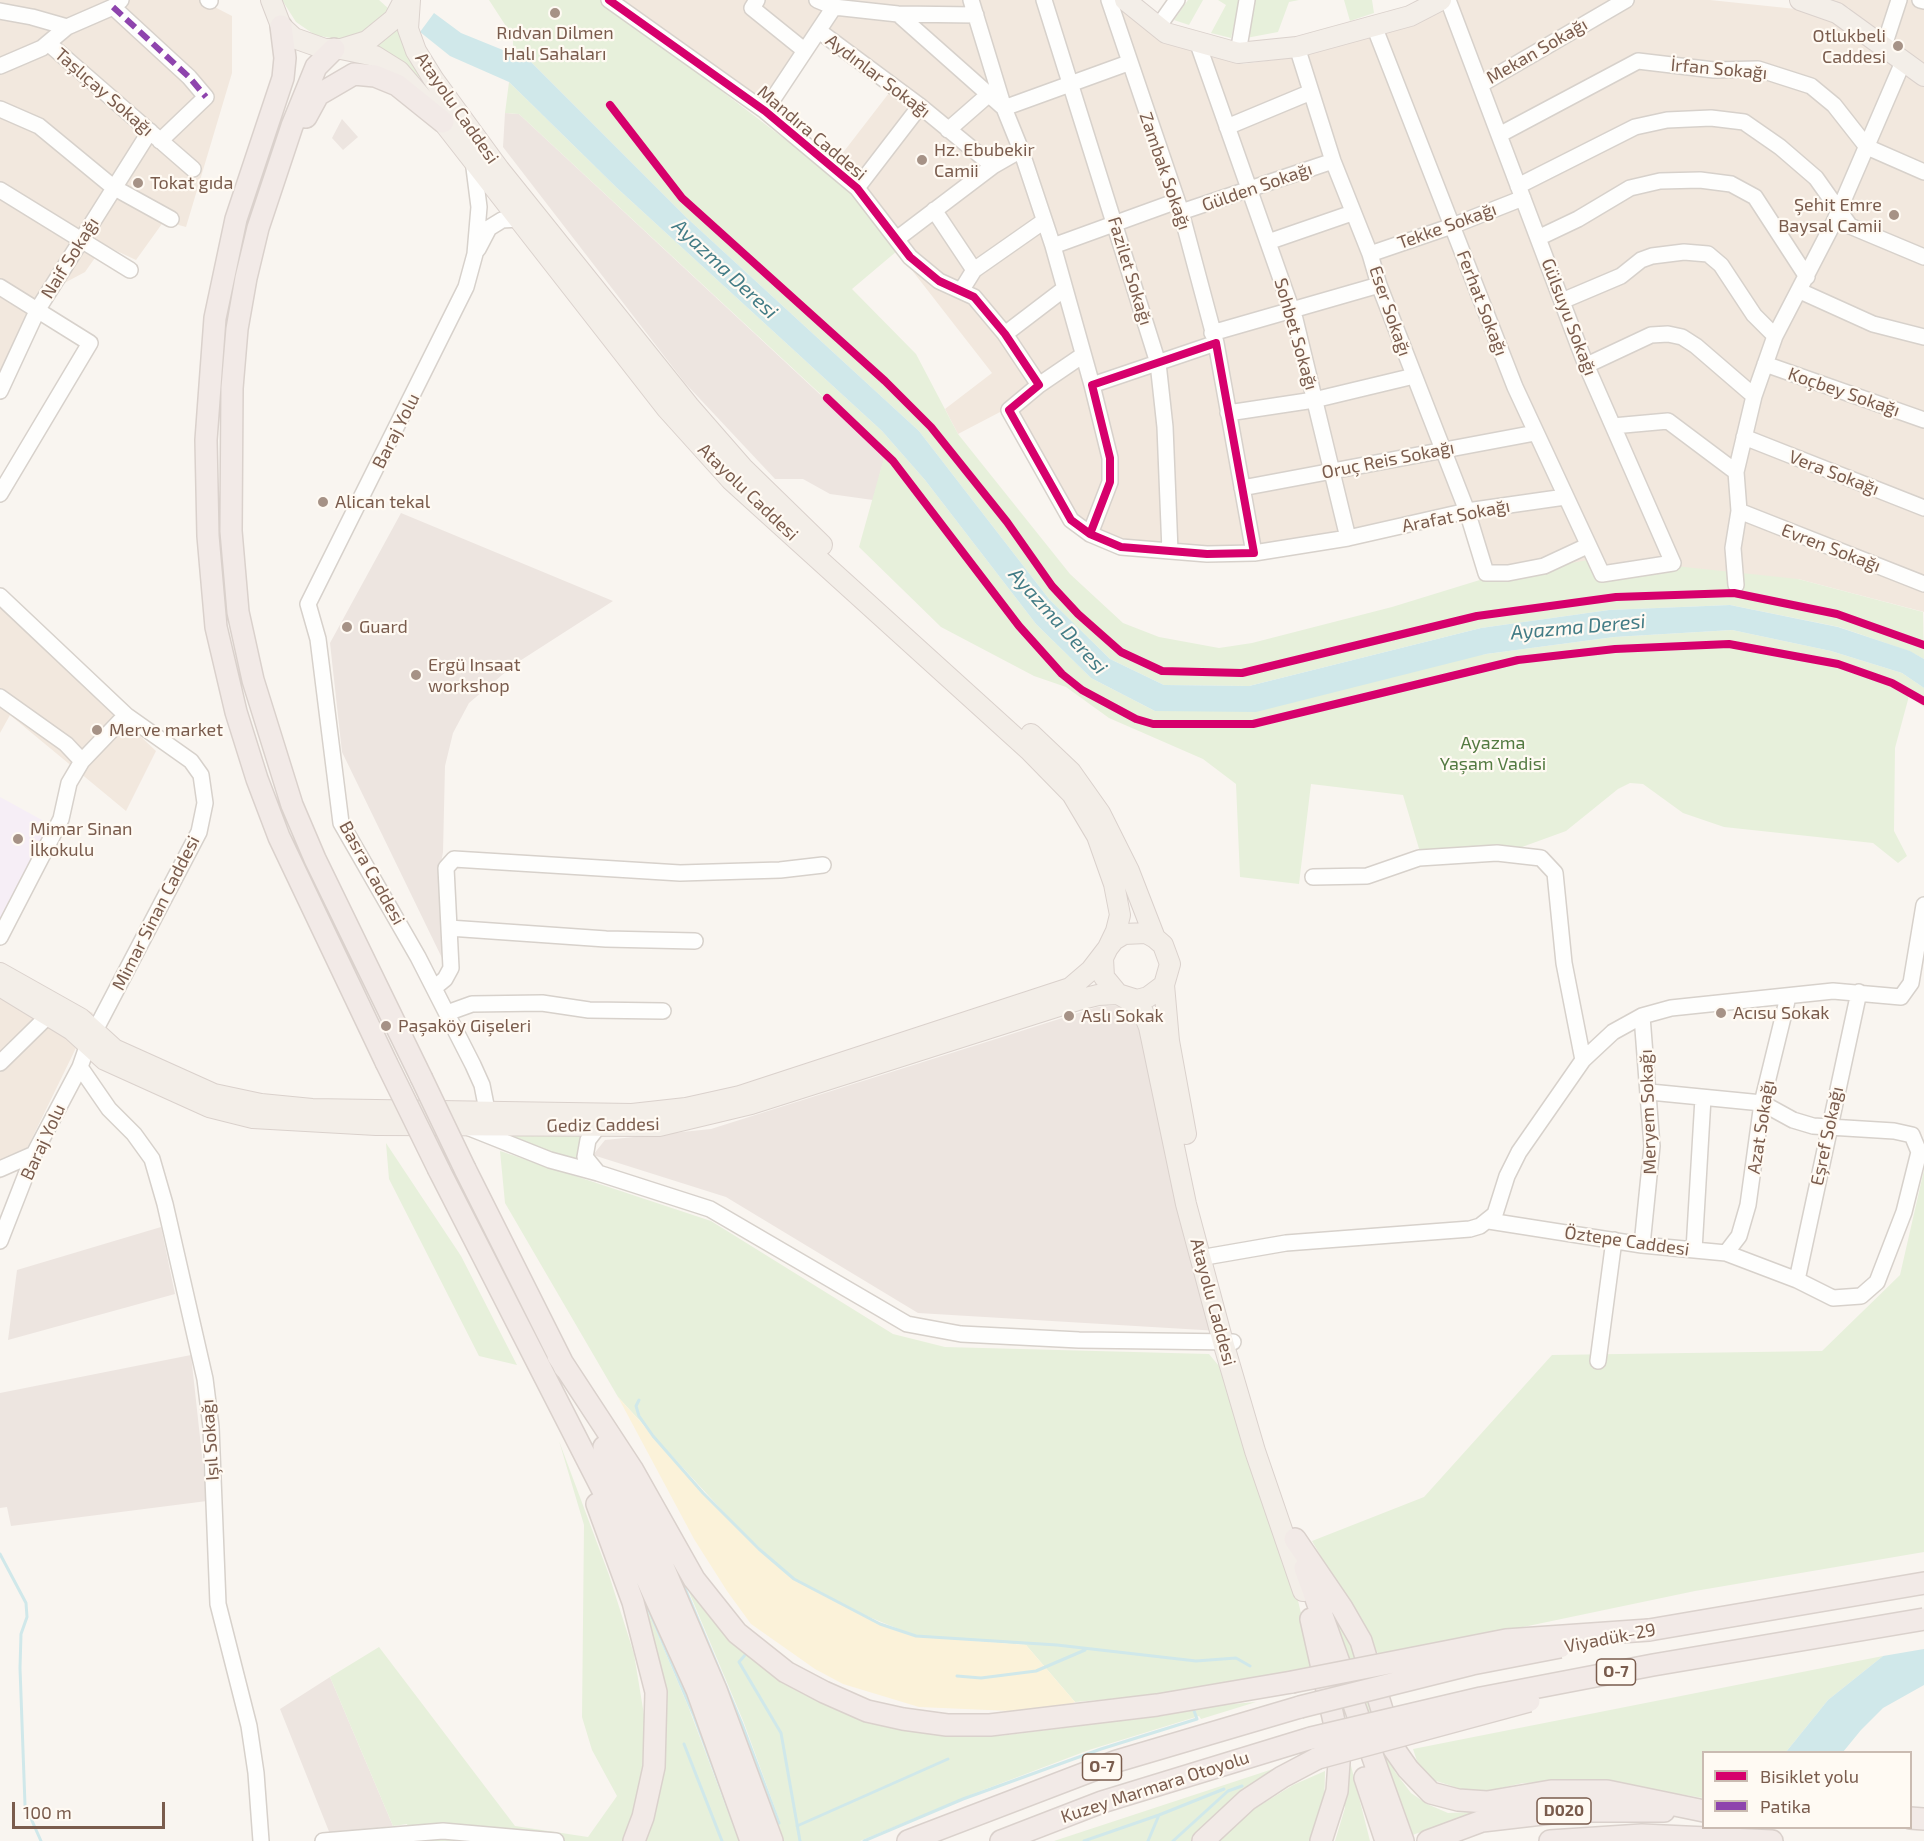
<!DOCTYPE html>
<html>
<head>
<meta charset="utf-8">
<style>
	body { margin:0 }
	#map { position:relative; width:1924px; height:1841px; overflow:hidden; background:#f9f5f0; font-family:"Exo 2",sans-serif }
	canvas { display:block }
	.legend { position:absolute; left:1702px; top:1751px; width:210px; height:78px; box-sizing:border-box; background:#fffaf3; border:2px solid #cabbb1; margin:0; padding:8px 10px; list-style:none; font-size:18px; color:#7a5c4d }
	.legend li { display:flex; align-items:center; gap:12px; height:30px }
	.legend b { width:30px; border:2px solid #cabbb1 }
	.scale { position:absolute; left:12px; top:1802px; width:153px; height:27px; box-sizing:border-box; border:3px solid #7a5c4d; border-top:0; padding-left:8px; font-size:18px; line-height:21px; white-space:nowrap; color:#7a5c4d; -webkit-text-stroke:4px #fffaf3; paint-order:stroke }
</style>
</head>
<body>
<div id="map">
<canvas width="1924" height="1841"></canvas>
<ul class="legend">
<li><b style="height:8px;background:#d6006c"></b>Bisiklet yolu</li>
<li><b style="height:8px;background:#8e44ad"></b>Patika</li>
</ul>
<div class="scale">100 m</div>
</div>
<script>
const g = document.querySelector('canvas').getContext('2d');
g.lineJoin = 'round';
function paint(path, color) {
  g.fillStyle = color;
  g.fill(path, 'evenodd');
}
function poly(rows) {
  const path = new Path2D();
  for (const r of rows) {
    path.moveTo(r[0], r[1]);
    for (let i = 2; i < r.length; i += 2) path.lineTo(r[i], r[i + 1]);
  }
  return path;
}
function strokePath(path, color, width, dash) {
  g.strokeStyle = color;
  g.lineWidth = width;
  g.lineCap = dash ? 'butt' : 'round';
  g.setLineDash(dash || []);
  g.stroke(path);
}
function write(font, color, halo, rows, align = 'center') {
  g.font = font + ' "Exo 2",sans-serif';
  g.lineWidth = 4.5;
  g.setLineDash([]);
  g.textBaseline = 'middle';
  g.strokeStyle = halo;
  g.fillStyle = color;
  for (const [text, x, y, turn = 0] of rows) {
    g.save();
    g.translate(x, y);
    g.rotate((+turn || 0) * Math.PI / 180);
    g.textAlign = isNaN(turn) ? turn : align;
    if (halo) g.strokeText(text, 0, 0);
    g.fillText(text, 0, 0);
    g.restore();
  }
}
paint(poly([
	[0,0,201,0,232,16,232,73,186,227,164,221,136,260,104,245,85,272,42,295,0,374],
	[619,0,1114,0,1181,47,1243,64,1298,57,1417,21,1458,0,1710,0,1796,9,1844,26,1924,85,1924,612,1798,579,1483,579,1465,521,1223,559,1121,552,1067,524,1002,411,958,434,945,409,992,373,897,251,835,163,889,93,821,42,773,111],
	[1819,0,1896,0,1884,39,1848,7],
	[1904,0,1924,0,1924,66,1891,43],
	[0,604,156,751,126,811,10,715,0,733],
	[0,968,93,1013,18,1167,0,1179]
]), '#f2e8de');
paint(poly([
	[505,113,519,114,885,455,873,500,830,494,803,479,775,479,685,383,503,147],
	[342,119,358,137,343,150,332,138],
	[401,513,613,601,515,664,469,703,453,733,445,766,443,852,440,868,446,956,442,958,342,752,330,643],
	[1121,1005,1145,1031,1219,1331,918,1313,726,1197,593,1155,605,1140,711,1129,1097,1007],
	[161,1227,175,1294,8,1340,17,1270],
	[191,1355,207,1501,11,1526,7,1507,0,1508,0,1393],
	[330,1677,393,1826,330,1834,280,1709]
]), '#ede5e0');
paint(poly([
	[0,797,53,826,0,923]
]), '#f6eef6');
paint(poly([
	[282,0,379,0,389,9,374,25,359,35,336,39,315,35,296,22],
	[489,0,602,0,853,191,897,251,852,289,916,354,958,434,1070,574,1123,623,1159,637,1219,648,1252,643,1392,607,1483,579,1588,560,1599,578,1675,566,1798,579,1923,612,1924,659,1909,651,1839,627,1730,605,1609,610,1481,628,1249,686,1164,685,1110,659,1049,599,919,431,687,218,530,61,513,54,513,37],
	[1188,0,1203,0,1189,25,1174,20],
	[1218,0,1240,0,1231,38,1211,33,1226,5],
	[1252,0,1299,0,1289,2,1278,32,1246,38],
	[1344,0,1372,0,1374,13,1350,21],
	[399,22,428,83,373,46],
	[509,82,617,188,882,431,925,480,1036,624,1091,678,1155,711,1486,654,1614,637,1732,630,1831,651,1902,673,1924,688,1924,707,1909,696,1895,748,1894,831,1907,856,1898,863,1873,843,1724,827,1683,813,1643,784,1630,783,1618,789,1566,831,1522,847,1497,853,1420,852,1403,795,1311,784,1299,884,1240,877,1236,784,1203,759,1109,718,1066,687,1034,676,941,627,859,547,885,454,519,114,505,113],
	[489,1134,585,1136,584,1166],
	[386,1143,461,1256,517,1365,479,1356,389,1179],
	[500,1151,711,1221,893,1334,945,1347,1209,1354,1219,1366,1245,1435,1292,1576,1314,1667,1189,1692,1075,1702,1026,1645,916,1636,849,1609,794,1579,740,1530,618,1397,505,1203],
	[1924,1170,1924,1552,1695,1591,1380,1657,1312,1541,1424,1497,1552,1355,1822,1351,1900,1275],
	[559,1441,609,1575,634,1654,646,1727,640,1787,625,1841,412,1841,407,1824,393,1826,330,1677,379,1647,515,1826,588,1837,617,1796,592,1750,582,1717,584,1525],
	[684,1580,702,1607,735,1644,764,1669,795,1690,832,1708,910,1731,949,1736,999,1736,1167,1715,1167,1711,1199,1710,1199,1707,1256,1702,1201,1719,1199,1716,1089,1750,978,1792,860,1841,784,1841,777,1823,780,1822,744,1723],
	[641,1595,688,1706,739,1841,645,1841,661,1781,666,1737,665,1702,657,1649],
	[1324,1604,1349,1639,1395,1772,1411,1793,1427,1804,1448,1813,1474,1812,1410,1836],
	[1883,1656,1828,1700,1786,1752,1704,1752,1703,1798,1601,1781,1523,1783,1488,1791,1464,1790,1430,1779,1418,1764,1413,1749],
	[1337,1710,1370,1841,1335,1841,1345,1808],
	[1288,1764,1210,1822,1192,1841,1054,1841],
	[1325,1771,1324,1813,1311,1841,1216,1841,1246,1814,1293,1785]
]), '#e7f0db');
paint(poly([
	[618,1397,723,1513,759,1549,794,1579,866,1617,916,1636,1026,1645,1075,1702,1060,1709,1011,1711,919,1707,843,1684,815,1669,751,1624,727,1591,694,1539]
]), '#fbf2d9');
paint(poly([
	[434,13,461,33,530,61,687,218,919,431,1049,599,1110,659,1164,685,1249,686,1481,628,1609,610,1730,605,1838,627,1910,651,1924,659,1924,688,1902,673,1831,651,1732,630,1614,637,1486,654,1256,712,1155,711,1091,678,1036,624,925,480,882,431,617,188,509,82,450,56,420,32],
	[1924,1649,1924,1685,1883,1708,1861,1730,1843,1752,1786,1752,1828,1700,1883,1656]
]), '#d0e8ea');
strokePath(poly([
	[639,1400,636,1406,639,1416,653,1436,703,1493,759,1549,794,1579,880,1624,916,1636,1057,1645,1196,1661,1236,1658,1250,1666],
	[0,1554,26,1603,27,1617,21,1634,20,1668,25,1805,41,1841],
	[679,1574,742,1724,779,1823],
	[645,1601,694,1716,737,1832],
	[745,1655,739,1662,781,1733,800,1841],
	[957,1676,981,1678,1036,1671,1085,1650],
	[684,1744,722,1841],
	[797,1826,948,1759],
	[864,1841,963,1799,1101,1749,1197,1719,1193,1708],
	[1084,1841,1159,1815,1224,1789],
	[1148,1841,1159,1815],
	[1173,1841,1228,1791,1242,1786]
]), '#d0e8ea', 3);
const minor = poly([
	[208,0,210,1],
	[609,0,765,111,857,188,910,257,939,281,974,297,1005,334,1039,385,1009,410,1071,520,1090,534,1121,547,1207,554,1254,553,1216,343,1092,385,1110,458,1110,482,1090,534],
	[757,0,752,8,804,50],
	[817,0,834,7,898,14,976,15],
	[971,0,1004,108,1021,150,1053,246,1092,385],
	[1044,0,1158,363,1165,427,1170,551],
	[1109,0,1181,212,1216,343],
	[1920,0,1924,1],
	[113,7,189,77,206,97,160,141],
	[0,11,32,17,67,27],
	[898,14,1004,108,1128,63],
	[1374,26,1515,387,1602,574,1673,563,1584,360,1448,0],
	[1158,27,1177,0],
	[819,31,920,106,993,166],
	[48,43,193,169],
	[1198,44,1295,319,1348,538,1254,553],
	[1884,46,1899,0],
	[1297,47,1333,161,1370,254,1379,285,1467,511,1486,573,1508,573,1544,566,1587,546],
	[1238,53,1247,0],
	[0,66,42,48,67,27,113,7,121,0],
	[1480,85,1626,0],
	[0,109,39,126,113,187,171,219],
	[765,111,834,7],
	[1227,127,1311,92],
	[948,130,988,95],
	[1499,135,1638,61,1714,70,1758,69,1811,86,1834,105,1867,147,1924,172],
	[473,160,479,207,475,254,466,287,308,604,318,639,341,823,418,957,473,1065,482,1085,489,1120],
	[1518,186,1635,127,1667,120,1711,118,1744,122,1780,147,1816,178,1850,226,1924,257],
	[857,188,920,106],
	[0,190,130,270],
	[934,210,974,270],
	[1181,212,1333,161],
	[898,238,993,166,1021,150],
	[1538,238,1578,219,1630,188,1660,181,1700,180,1731,184,1755,197,1807,277],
	[1268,242,1352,213],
	[1053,246,1177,201],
	[478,249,489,228,502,220,520,219],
	[1370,254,1452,226,1523,198],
	[0,287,90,343,0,494],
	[961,291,974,270,1044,221],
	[1800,291,1873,324,1924,337],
	[1562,301,1621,276,1641,260,1652,256,1684,252,1708,254,1721,265,1754,315,1775,336],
	[1212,333,1379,285],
	[1005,334,1064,289],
	[1765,364,1924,420],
	[1587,365,1651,335,1668,334,1682,337,1696,346,1754,396],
	[1039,385,1083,355],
	[0,391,38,309,150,131],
	[1228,413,1314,400,1414,376],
	[1613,426,1668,421,1736,472],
	[1744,437,1924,508],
	[1242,488,1535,433],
	[1739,511,1924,584],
	[1348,538,1467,511,1565,497],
	[1736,585,1733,548,1739,511,1736,472,1754,396,1775,336,1834,222,1903,62],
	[0,596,126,715,191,761,201,775,205,803,199,832,88,1044,80,1067,34,1154,0,1241],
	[0,697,66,744,82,761],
	[1313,877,1367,876,1419,858,1497,853,1541,858,1555,873,1564,963,1583,1060],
	[449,928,606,939,695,941],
	[0,937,61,819,69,783,82,761,126,715],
	[434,988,445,979,451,968,446,868,454,859,680,873,780,870,823,865],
	[447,1013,472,1004,542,1003,589,1010,663,1011],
	[0,1063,49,1015],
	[80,1067,109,1109,134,1134,152,1159,165,1204,205,1379,211,1427,218,1604,249,1726,256,1773,261,1841],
	[467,1127,550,1160,598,1173,710,1209,907,1324,961,1334,1079,1340,1233,1342],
	[0,1169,34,1154],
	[598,1173,585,1157,588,1140,598,1127],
	[1489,1221,1642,1245,1726,1253,1797,1280,1833,1298,1861,1296,1877,1282,1904,1212,1919,1152,1912,1135,1894,1131,1813,1126,1793,1120,1762,1103,1650,1092],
	[1642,1245,1652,1146,1642,1016],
	[1694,1250,1703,1098],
	[1726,1253,1739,1236,1748,1205,1762,1103,1788,997],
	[1211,1256,1286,1243,1470,1229,1480,1226,1495,1214,1507,1176,1519,1152,1583,1060,1613,1032,1642,1016,1671,1008,1833,991,1901,997,1911,983,1924,905],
	[1797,1280,1859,992],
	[1598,1361,1614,1240],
	[323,1841,443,1831,556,1841]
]);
const major = poly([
	[271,0,281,26,294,38,325,49,341,49,367,41,394,19,404,0],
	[410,0,408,29,416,51,434,80,499,169,689,406,744,469,822,545],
	[1125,0,1166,33,1238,53,1297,47,1410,16,1441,0],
	[1800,0,1837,13,1924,76],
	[341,49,375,56,399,71,443,122,667,409,731,480,1029,750,1072,794,1097,836,1114,884,1120,915,1116,931,1103,958,1104,977,1118,994,1136,1004,1143,1012,1149,1027,1186,1204,1223,1342,1255,1451,1303,1591],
	[1031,734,1071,772,1100,813,1129,871,1155,938],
	[0,973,80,1018,114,1049,214,1094,261,1104,312,1109,632,1114,686,1108,740,1096,1070,988,1091,970,1114,940,1124,934,1146,933,1155,938,1163,945,1170,964,1164,985,1148,997,1137,1000,1118,994,1098,995,1078,1000,751,1104,659,1126,376,1125,253,1118,209,1107,105,1060,72,1030,0,986],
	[1164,985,1169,1041,1186,1134]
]);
const highway = poly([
	[281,26,285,58,283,78,236,219,215,318,206,440,208,536,216,627,236,712,257,779,279,837,386,1062],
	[334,49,316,67,292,126,258,228,246,278,237,329,232,388,231,531,238,612,253,680,292,805,315,859,421,1077],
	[306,117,318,95,354,74,375,76,397,85,443,122],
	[465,1169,565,1368],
	[439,1170,636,1555,697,1690,751,1841],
	[558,1356,632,1469,694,1579,737,1633,786,1672,824,1692,867,1711,903,1719,947,1725,990,1725,1157,1705,1292,1682],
	[604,1447,652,1541,716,1690,772,1841],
	[597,1504,633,1602,656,1692,654,1767,643,1817,634,1841],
	[1295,1539,1342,1608,1361,1641,1394,1749,1408,1769,1431,1793,1458,1800,1487,1802,1551,1791,1607,1791,1704,1811],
	[1305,1568,1403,1841],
	[1311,1619,1340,1748,1337,1791,1321,1841],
	[1649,1630,1924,1583],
	[1365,1778,1386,1841],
	[1910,1818,1924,1819],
	[908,1841,1117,1761,1300,1707],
	[1001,1841,1102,1802,1311,1738],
	[1203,1841,1247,1800,1282,1777,1318,1758],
	[1428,1841,1482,1821,1568,1811,1664,1811],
	[1550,1841,1642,1835,1772,1841]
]);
strokePath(minor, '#d7d1cb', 18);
strokePath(major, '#dad1cc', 22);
strokePath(highway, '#dad1cc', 24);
strokePath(minor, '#fefefd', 15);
strokePath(major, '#f3eee8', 20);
strokePath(highway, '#f2eae7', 21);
const highwayBridge = poly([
	[386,1062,439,1170],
	[421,1077,465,1169],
	[1292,1682,1506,1640,1649,1630],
	[1300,1707,1472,1664,1560,1647],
	[1311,1738,1481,1698,1653,1665,1924,1619],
	[1318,1758,1529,1701]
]);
strokePath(highwayBridge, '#dad1cc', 24, []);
strokePath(highwayBridge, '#f2eae7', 21);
strokePath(poly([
	[113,7,189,77,206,97]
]), '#8e44ad', 6, [12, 6]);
strokePath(poly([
	[609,0,765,111,857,188,910,257,939,281,974,297,1005,334,1039,385,1009,410,1071,520,1090,534,1121,547,1207,554,1254,553,1216,343,1092,385,1110,458,1110,482,1090,534],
	[610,105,682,198,885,381,931,427,1007,522,1052,586,1078,614,1121,652,1162,671,1242,673,1477,616,1616,597,1734,593,1837,614,1924,645],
	[827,398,893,461,1019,626,1062,674,1082,690,1136,719,1153,724,1253,724,1518,660,1615,649,1729,644,1838,664,1892,683,1924,701]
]), '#d6006c', 8);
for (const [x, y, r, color] of [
	[555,13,6,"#a69286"],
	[1898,46,6,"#a69286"],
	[922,160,6,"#a69286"],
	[138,183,6,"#a69286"],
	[1894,215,6,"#a69286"],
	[323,502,6,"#a69286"],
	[347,627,6,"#a69286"],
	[416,675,6,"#a69286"],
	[97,730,6,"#a69286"],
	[18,839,6,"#a69286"],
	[1721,1013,6,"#a69286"],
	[1069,1016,6,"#a69286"],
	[386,1026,6,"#a69286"]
]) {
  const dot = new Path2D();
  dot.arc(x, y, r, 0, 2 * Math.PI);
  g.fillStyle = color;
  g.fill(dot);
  strokePath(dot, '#fffaf3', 2);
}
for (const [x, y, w] of [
	[1616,1672,39],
	[1102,1767,39],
	[1564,1811,54]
]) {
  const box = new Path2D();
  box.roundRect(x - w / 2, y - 13, w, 26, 4.5);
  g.fillStyle = '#fffaf3';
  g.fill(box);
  strokePath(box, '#7a5c4d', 1.5);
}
write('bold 16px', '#7a5c4d', null, [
	["O-7",1616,1672],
	["O-7",1102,1767],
	["D020",1564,1811]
]);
write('18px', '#7a5c4d', '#fffaf3', [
	["Rıdvan Dilmen",555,33,"center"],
	["Halı Sahaları",555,54,"center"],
	["Otlukbeli",1886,36,"right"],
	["Caddesi",1886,57,"right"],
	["Hz. Ebubekir",934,150],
	["Camii",934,171],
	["Tokat gıda",150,183],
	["Şehit Emre",1882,205,"right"],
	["Baysal Camii",1882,226,"right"],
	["Alican tekal",335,502],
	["Guard",359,627],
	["Ergü Insaat",428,665],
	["workshop",428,686],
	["Merve market",109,730],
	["Mimar Sinan",30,829],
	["İlkokulu",30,850],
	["Acısu Sokak",1733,1013],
	["Aslı Sokak",1081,1016],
	["Paşaköy Gişeleri",398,1026]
], 'left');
write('18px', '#7a5c4d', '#fffaf3', [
	["Mekan Sokağı",1537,51,-30],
	["İrfan Sokağı",1719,69,5],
	["Aydınlar Sokağı",878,76,37],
	["Taşlıçay Sokağı",104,92,41],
	["Atayolu Caddesi",457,108,55],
	["Mandıra Caddesi",812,133,40],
	["Zambak Sokağı",1165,171,71],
	["Gülden Sokağı",1257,187,-19],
	["Tekke Sokağı",1447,226,-20],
	["Naif Sokağı",70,258,-58],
	["Fazilet Sokağı",1130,271,73],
	["Ferhat Sokağı",1482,303,69],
	["Eser Sokağı",1390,311,71],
	["Gülsuyu Sokağı",1569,317,69],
	["Sohbet Sokağı",1296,334,74],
	["Koçbey Sokağı",1844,392,19],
	["Baraj Yolu",396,431,-63],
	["Oruç Reis Sokağı",1388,460,-11],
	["Vera Sokağı",1834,473,21],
	["Atayolu Caddesi",748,492,44],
	["Arafat Sokağı",1456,516,-11],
	["Evren Sokağı",1831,548,21],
	["Basra Caddesi",372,873,61],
	["Mimar Sinan Caddesi",156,913,-63],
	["Meryem Sokağı",1648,1112,-92],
	["Gediz Caddesi",603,1125,-1],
	["Azat Sokağı",1761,1127,-81],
	["Eşref Sokağı",1827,1136,-78],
	["Baraj Yolu",43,1142,-65],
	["Öztepe Caddesi",1627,1241,8],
	["Atayolu Caddesi",1213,1302,75],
	["Işıl Sokağı",210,1440,-94],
	["Viyadük-29",1610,1638,-11],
	["Kuzey Marmara Otoyolu",1155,1787,-18]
]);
write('18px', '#537a41', '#fffaf3', [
	["Ayazma",1493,743],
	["Yaşam Vadisi",1493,764]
]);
write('italic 20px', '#437c86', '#fffaf3', [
	["Ayazma Deresi",725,269,43],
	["Ayazma Deresi",1058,621,48],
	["Ayazma Deresi",1578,627,-5]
]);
</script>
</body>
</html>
